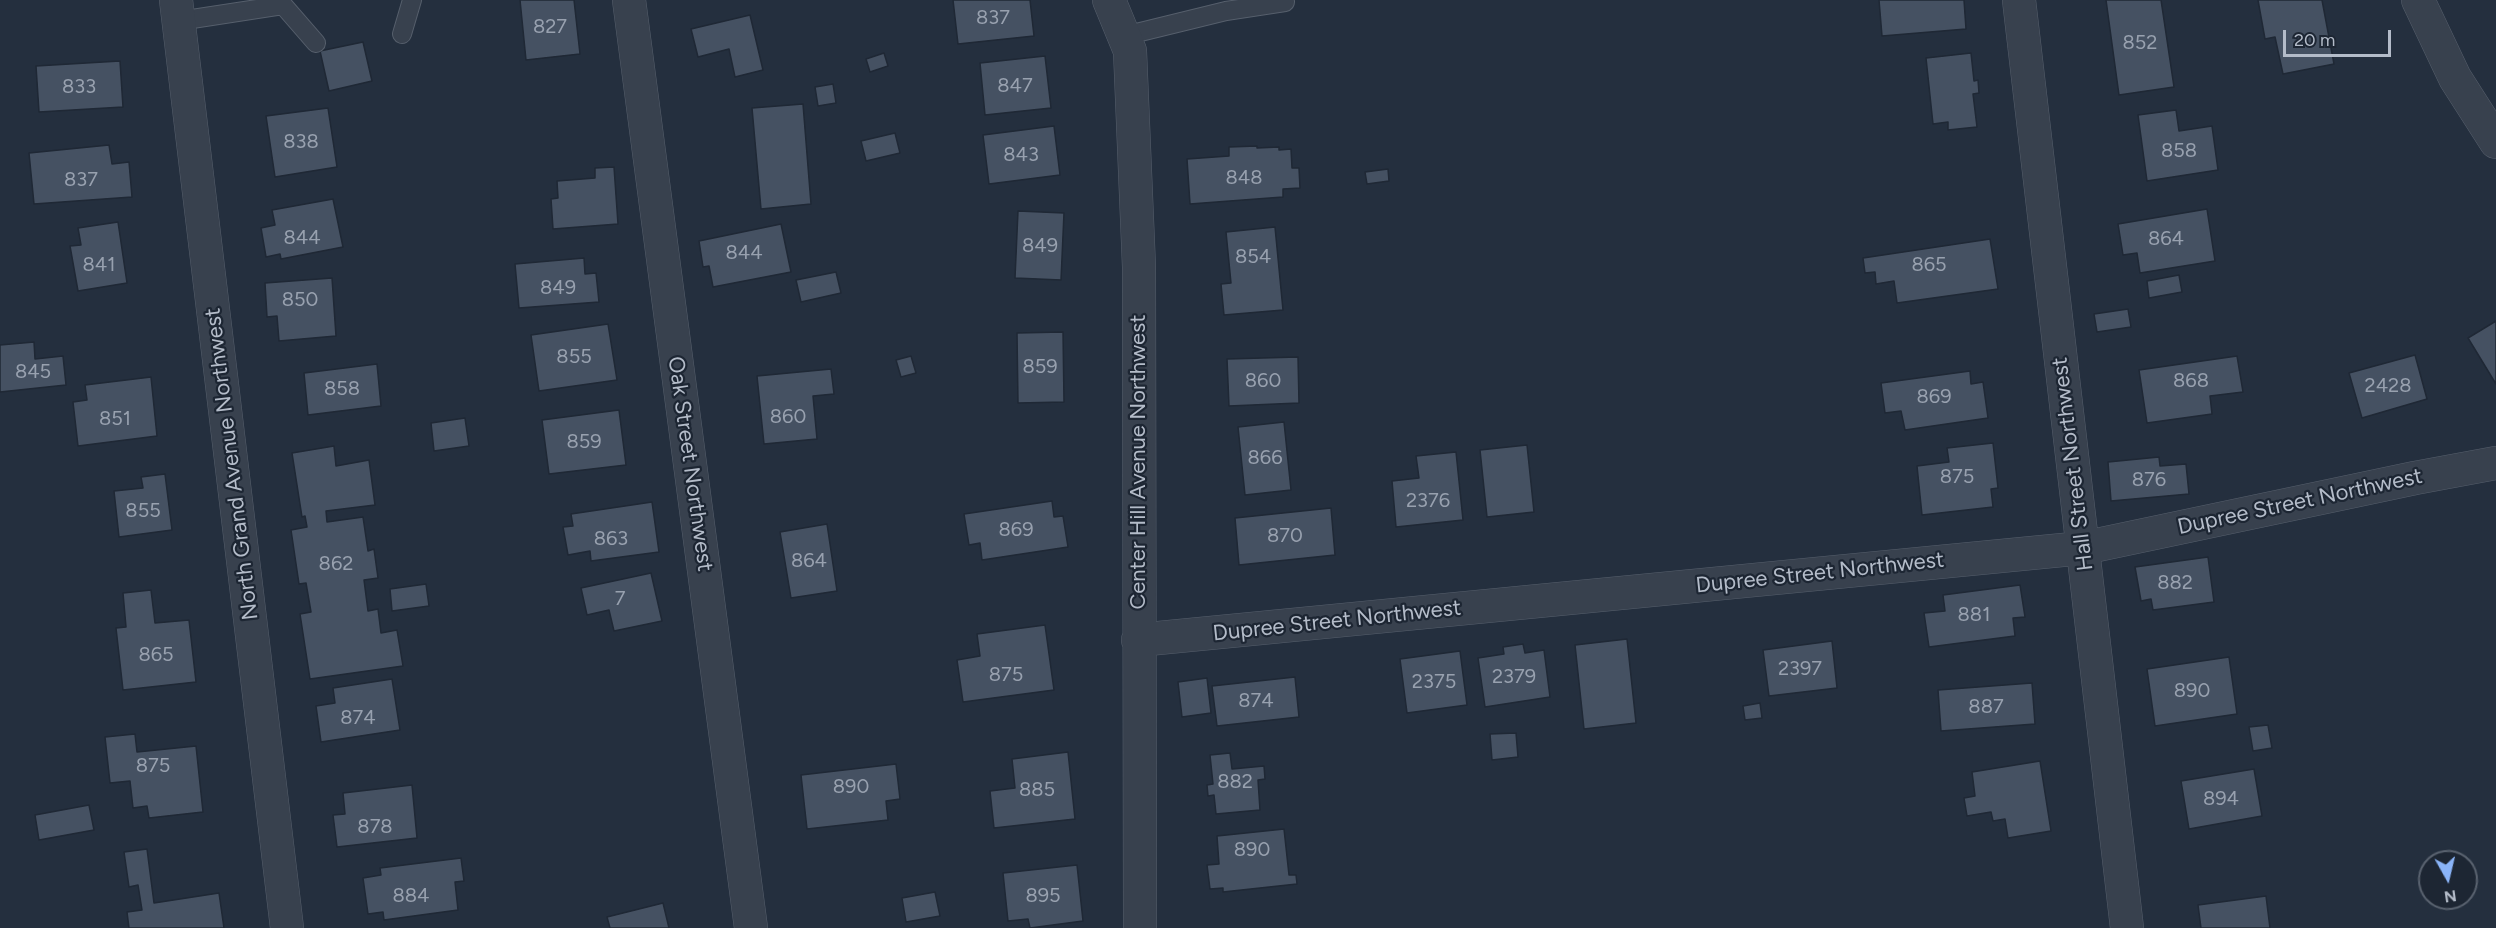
<!DOCTYPE html>
<html>
<head>
<meta charset="utf-8">
<style>
	body { margin:0 }
	#map { position:relative; width:2496px; height:928px; overflow:hidden; background:#242f3e; font-family:Figtree,sans-serif }
	canvas { display:block }
	.north { position:absolute; left:2418px; top:850px; width:60px; height:60px; box-sizing:border-box; background:#1d2633; border:2px solid #59626f; border-radius:50%; rotate:172deg; font-size:16px; font-weight:700; line-height:24px; text-align:center; color:#b4bcc9 }
	.north::after { content:''; display:block; margin:auto; width:21px; height:27px; background:#8ab4f8; clip-path:polygon(50% 0,100% 100%,50% 72%,0 100%) }
	.scale { position:absolute; left:2283px; top:30px; width:108px; height:27px; box-sizing:border-box; border:3px solid #b4bcc9; border-top:0; padding-left:8px; font-size:18px; line-height:21px; white-space:nowrap; color:#b4bcc9; -webkit-text-stroke:4px #1d2633; paint-order:stroke }
</style>
</head>
<body>
<div id="map">
<canvas width="2496" height="928"></canvas>
<div class="north">N</div>
<div class="scale">20 m</div>
</div>
<script>
const g = document.querySelector('canvas').getContext('2d');
g.lineJoin = 'round';
function paint(path, color) {
  g.fillStyle = color;
  g.fill(path, 'evenodd');
}
function poly(rows) {
  const path = new Path2D();
  for (const r of rows) {
    path.moveTo(r[0], r[1]);
    for (let i = 2; i < r.length; i += 2) path.lineTo(r[i], r[i + 1]);
  }
  return path;
}
function strokePath(path, color, width, dash) {
  g.strokeStyle = color;
  g.lineWidth = width;
  g.lineCap = dash ? 'butt' : 'round';
  g.setLineDash(dash || []);
  g.stroke(path);
}
function write(font, color, halo, rows, align = 'center') {
  g.font = font + ' Figtree,sans-serif';
  g.lineWidth = 4.5;
  g.setLineDash([]);
  g.textBaseline = 'middle';
  g.strokeStyle = halo;
  g.fillStyle = color;
  for (const [text, x, y, turn = 0] of rows) {
    g.save();
    g.translate(x, y);
    g.rotate((+turn || 0) * Math.PI / 180);
    g.textAlign = isNaN(turn) ? turn : align;
    if (halo) g.strokeText(text, 0, 0);
    g.fillText(text, 0, 0);
    g.restore();
  }
}
const building = poly([
	[520,0,574,0,580,54,526,60,520,0],
	[953,0,1030,0,1034,36,958,44,953,0],
	[1879,0,1964,0,1966,29,1882,36,1879,0],
	[2106,0,2161,0,2174,87,2119,95,2106,0],
	[2258,0,2322,0,2334,64,2283,74,2275,37,2265,39,2258,0],
	[750,15,763,70,735,77,729,49,698,57,691,29,750,15],
	[363,42,372,81,329,91,320,51,363,42],
	[884,53,888,66,870,72,866,59,884,53],
	[1971,53,1974,81,1978,80,1979,93,1973,94,1977,127,1948,130,1948,122,1933,124,1926,58,1971,53],
	[1045,56,1051,108,985,115,980,63,1045,56],
	[120,61,123,107,39,112,36,66,120,61],
	[833,84,836,103,818,106,815,87,833,84],
	[803,104,811,204,761,209,752,108,803,104],
	[328,108,337,167,275,177,266,116,328,108],
	[2176,110,2179,131,2212,126,2218,170,2147,181,2138,115,2176,110],
	[1054,126,1060,175,989,184,983,135,1054,126],
	[895,133,900,153,866,161,861,141,895,133],
	[109,145,112,164,129,162,132,197,34,204,29,153,109,145],
	[1257,146,1257,148,1279,147,1279,150,1291,149,1292,168,1299,168,1300,188,1283,189,1283,197,1190,204,1187,159,1229,156,1229,147,1257,146],
	[614,167,618,224,553,229,551,199,558,198,557,181,595,178,595,168,614,167],
	[1388,169,1389,181,1367,184,1365,172,1388,169],
	[333,199,343,247,281,259,280,254,266,257,261,228,275,225,272,210,333,199],
	[2207,209,2215,261,2140,273,2137,253,2123,255,2118,224,2207,209],
	[1018,211,1064,213,1061,280,1015,278,1018,211],
	[118,222,127,283,78,291,70,246,81,245,78,228,118,222],
	[781,224,791,272,713,287,709,266,703,267,699,241,781,224],
	[1275,227,1283,310,1224,315,1221,284,1231,283,1226,232,1275,227],
	[1990,239,1998,289,1897,303,1894,281,1876,284,1875,272,1865,273,1863,258,1990,239],
	[584,258,585,274,596,273,599,302,519,308,515,264,584,258],
	[836,272,841,293,801,302,796,280,836,272],
	[2179,275,2182,292,2149,298,2147,281,2179,275],
	[332,278,336,336,279,341,277,316,267,317,265,283,332,278],
	[2128,309,2131,327,2097,332,2094,314,2128,309],
	[2496,321,2496,384,2468,338,2496,321],
	[608,324,617,380,539,391,531,335,608,324],
	[1063,332,1064,402,1018,403,1017,333,1063,332],
	[34,342,35,359,63,356,66,385,0,392,0,345,34,342],
	[2415,355,2427,399,2362,418,2349,373,2415,355],
	[911,356,916,373,901,377,896,360,911,356],
	[2237,356,2243,392,2210,396,2212,414,2147,423,2139,370,2237,356],
	[1298,357,1299,403,1229,406,1227,359,1298,357],
	[377,364,381,406,308,415,304,373,377,364],
	[831,369,834,394,813,396,817,439,764,444,757,376,831,369],
	[1970,371,1971,384,1983,382,1988,418,1905,430,1901,411,1885,413,1881,383,1970,371],
	[151,377,157,436,78,446,73,402,87,400,85,385,151,377],
	[619,410,626,465,549,474,542,420,619,410],
	[465,418,469,446,434,451,431,423,465,418],
	[1284,422,1291,490,1245,495,1238,427,1284,422],
	[1993,443,1998,488,1991,489,1993,507,1922,515,1917,466,1949,462,1947,448,1993,443],
	[1527,445,1534,512,1487,517,1480,450,1527,445],
	[334,446,336,466,369,460,375,505,326,511,327,522,363,517,368,551,374,549,378,578,364,580,368,611,378,609,381,633,397,630,403,666,310,679,300,614,311,612,306,583,299,584,291,530,307,527,305,516,302,517,292,453,334,446],
	[1456,452,1463,520,1396,527,1392,481,1419,478,1416,456,1456,452],
	[2159,457,2160,466,2186,464,2189,494,2111,501,2108,462,2159,457],
	[165,474,172,530,119,537,114,491,143,488,141,477,165,474],
	[1052,501,1054,517,1063,516,1068,547,982,560,980,543,969,545,964,514,1052,501],
	[652,502,659,552,591,561,590,551,568,555,563,527,573,526,571,514,652,502],
	[1331,508,1335,555,1239,565,1235,518,1331,508],
	[827,524,837,591,791,598,780,532,827,524],
	[2208,557,2214,602,2153,610,2151,599,2141,601,2135,567,2208,557],
	[651,573,662,621,614,631,609,610,587,615,581,588,651,573],
	[426,584,429,606,392,611,390,589,426,584],
	[2020,585,2025,617,2013,618,2015,636,1929,647,1924,613,1945,611,1943,595,2020,585],
	[151,590,155,623,189,620,196,682,123,690,116,628,126,627,123,593,151,590],
	[1045,625,1054,690,963,702,957,660,980,656,977,634,1045,625],
	[1627,639,1636,723,1584,729,1575,645,1627,639],
	[1832,641,1837,688,1769,696,1763,650,1832,641],
	[1523,644,1525,653,1544,650,1550,697,1485,707,1478,658,1504,654,1503,647,1523,644],
	[1460,651,1467,705,1407,713,1400,659,1460,651],
	[2229,657,2237,714,2155,726,2147,669,2229,657],
	[1295,677,1299,717,1217,726,1212,686,1295,677],
	[1207,678,1211,713,1182,717,1178,682,1207,678],
	[392,679,400,730,321,742,316,706,335,703,333,688,392,679],
	[2032,683,2035,724,1941,731,1938,690,2032,683],
	[1760,703,1762,718,1745,720,1743,706,1760,703],
	[2268,725,2272,748,2253,751,2249,727,2268,725],
	[1516,733,1518,757,1492,760,1490,734,1516,733],
	[135,734,137,752,196,746,203,812,149,818,147,806,133,808,130,781,110,783,105,737,135,734],
	[1068,752,1075,819,994,828,990,791,1015,788,1012,759,1068,752],
	[1230,753,1232,769,1264,766,1265,779,1258,780,1260,810,1216,814,1214,795,1208,796,1207,785,1213,784,1210,755,1230,753],
	[2040,761,2051,831,2008,838,2005,819,1993,821,1991,812,1967,816,1964,798,1975,796,1972,772,2040,761],
	[896,764,900,799,886,801,888,820,807,829,801,775,896,764],
	[2254,769,2262,816,2189,829,2181,781,2254,769],
	[412,785,417,838,337,847,333,815,345,814,343,793,412,785],
	[89,805,94,830,39,840,35,815,89,805],
	[1284,829,1289,875,1296,875,1297,884,1223,892,1223,888,1210,889,1207,865,1219,864,1217,836,1284,829],
	[147,849,154,903,219,893,224,928,129,928,127,912,142,910,138,885,129,887,124,852,147,849],
	[461,858,464,881,455,882,458,910,384,920,383,912,368,914,363,878,381,875,380,868,461,858],
	[1077,865,1083,921,1030,928,1028,919,1008,921,1003,873,1077,865],
	[935,892,940,916,906,922,902,898,935,892],
	[2266,896,2270,928,2201,928,2198,905,2266,896],
	[663,903,669,928,610,928,607,917,663,903]
]);
paint(building, '#455162');
strokePath(building, '#1f2835', 1.5);
const service = poly([
	[179,21,283,5,316,43],
	[402,34,412,0],
	[1124,36,1226,11,1285,2]
]);
const minor = poly([
	[176,0,287,928],
	[629,0,751,928],
	[1109,0,1130,51,1139,267,1140,928],
	[2019,0,2127,928],
	[2418,0,2455,78,2496,142],
	[1138,640,2083,548,2415,478,2496,463]
]);
strokePath(service, '#565f6c', 20);
strokePath(minor, '#565f6c', 34);
strokePath(service, '#38414e', 18);
strokePath(minor, '#38414e', 33);
write('20px', '#98a1af', null, [
	["837",993,18],
	["827",550,27],
	["852",2140,43],
	["847",1015,86],
	["833",79,87],
	["838",301,142],
	["858",2179,151],
	["843",1021,155],
	["848",1244,178],
	["837",81,180],
	["844",302,238],
	["864",2166,239],
	["849",1040,246],
	["844",744,253],
	["854",1253,257],
	["841",99,265],
	["865",1929,265],
	["849",558,288],
	["850",300,300],
	["855",574,357],
	["859",1040,367],
	["845",33,372],
	["860",1263,381],
	["868",2191,381],
	["2428",2388,386],
	["858",342,389],
	["869",1934,397],
	["860",788,417],
	["851",115,419],
	["859",584,442],
	["866",1265,458],
	["875",1957,477],
	["876",2149,480],
	["2376",1428,501],
	["855",143,511],
	["869",1016,530],
	["870",1285,536],
	["863",611,539],
	["864",809,561],
	["862",336,564],
	["882",2175,583],
	["7",620,599],
	["881",1974,615],
	["865",156,655],
	["2397",1800,669],
	["875",1006,675],
	["2379",1514,677],
	["2375",1434,682],
	["890",2192,691],
	["874",1256,701],
	["887",1986,707],
	["874",358,718],
	["875",153,766],
	["882",1235,782],
	["890",851,787],
	["885",1037,790],
	["894",2221,799],
	["878",375,827],
	["890",1252,850],
	["884",411,896],
	["895",1043,896]
]);
write('22px', '#b4bcc9', '#1d2633', [
	["Center Hill Avenue Northwest",1139,462,-90],
	["North Grand Avenue Northwest",232,464,-97],
	["Oak Street Northwest",690,464,82],
	["Hall Street Northwest",2073,464,-97],
	["Dupree Street Northwest",2300,502,-12],
	["Dupree Street Northwest",1820,573,-6],
	["Dupree Street Northwest",1337,621,-6]
]);
</script>
</body>
</html>
